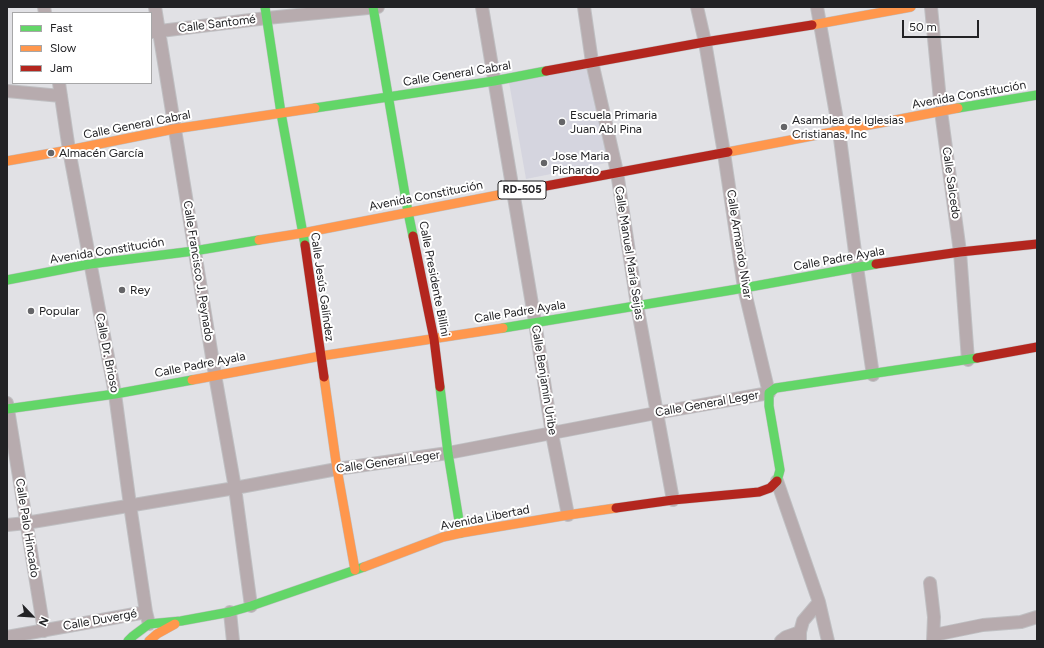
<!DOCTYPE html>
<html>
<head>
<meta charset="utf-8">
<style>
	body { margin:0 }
	#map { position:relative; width:1044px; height:648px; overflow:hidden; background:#e1e1e5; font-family:Figtree,sans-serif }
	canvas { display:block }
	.frame { position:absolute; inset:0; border:8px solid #222225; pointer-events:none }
	.legend { position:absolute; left:12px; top:12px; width:140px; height:72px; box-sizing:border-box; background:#fff; border:1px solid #a7a7a8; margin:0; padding:5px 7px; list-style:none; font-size:12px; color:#222225 }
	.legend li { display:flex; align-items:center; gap:8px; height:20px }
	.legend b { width:20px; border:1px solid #a7a7a8 }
	.north { position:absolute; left:12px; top:596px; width:40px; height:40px; -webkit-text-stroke:3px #fff; paint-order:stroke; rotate:115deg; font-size:11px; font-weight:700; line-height:16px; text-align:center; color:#222225 }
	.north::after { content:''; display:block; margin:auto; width:14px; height:18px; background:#222225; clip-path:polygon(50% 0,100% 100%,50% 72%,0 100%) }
	.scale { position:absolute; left:902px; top:20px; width:77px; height:18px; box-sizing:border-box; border:2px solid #222225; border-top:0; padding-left:5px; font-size:12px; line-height:14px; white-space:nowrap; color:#222225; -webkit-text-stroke:3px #fff; paint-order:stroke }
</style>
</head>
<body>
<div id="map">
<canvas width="1044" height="648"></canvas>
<div class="frame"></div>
<ul class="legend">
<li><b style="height:5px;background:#63d668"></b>Fast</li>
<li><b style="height:5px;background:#ff974d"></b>Slow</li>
<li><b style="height:5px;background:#b3261e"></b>Jam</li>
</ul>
<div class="north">N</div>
<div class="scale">50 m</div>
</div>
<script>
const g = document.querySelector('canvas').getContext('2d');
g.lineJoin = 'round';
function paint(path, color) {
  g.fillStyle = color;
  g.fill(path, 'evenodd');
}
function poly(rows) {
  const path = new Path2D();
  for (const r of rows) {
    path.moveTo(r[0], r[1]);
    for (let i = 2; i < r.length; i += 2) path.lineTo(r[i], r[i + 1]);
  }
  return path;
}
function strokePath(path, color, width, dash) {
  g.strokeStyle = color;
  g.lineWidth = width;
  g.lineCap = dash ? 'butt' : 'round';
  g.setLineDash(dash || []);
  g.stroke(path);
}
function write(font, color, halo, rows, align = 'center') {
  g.font = font + ' Figtree,sans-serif';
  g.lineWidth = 4;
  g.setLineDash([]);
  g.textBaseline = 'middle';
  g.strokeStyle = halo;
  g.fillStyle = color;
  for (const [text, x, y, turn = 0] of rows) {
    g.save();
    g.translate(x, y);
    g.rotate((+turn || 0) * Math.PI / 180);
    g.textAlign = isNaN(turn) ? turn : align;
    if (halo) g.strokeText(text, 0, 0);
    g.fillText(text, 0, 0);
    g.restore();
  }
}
paint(poly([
	[598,65,616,161,526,179,509,82]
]), '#d5d5df');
const street = poly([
	[44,7,45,13],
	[155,7,215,375,235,488,251,606],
	[482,7,535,322,552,434,568,515],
	[584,7,592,62,617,172,637,305,673,500],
	[817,7,839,131,857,267,873,375],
	[931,7,941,111,960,252,968,360],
	[152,32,267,18,378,7],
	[59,83,69,150,115,394,130,505,146,612,149,624],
	[7,91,61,96],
	[7,403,44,631],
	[777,481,819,602,828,641],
	[7,525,26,523,235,488,337,469,448,453,656,413,769,393,744,288,724,153,705,42,697,7],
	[930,583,934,617,933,641],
	[230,612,233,641],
	[934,635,983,625,1021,622,1037,617],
	[7,637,146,612],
	[781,641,786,637,800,632],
	[800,641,800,632,803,621,819,602]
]);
const fast = poly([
	[265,7,281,113,305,245],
	[373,7,408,212,413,236],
	[315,108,494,81,546,71],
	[958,108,1037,95],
	[7,280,90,264,194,251,259,240],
	[503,328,744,288,876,264],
	[440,387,448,453,461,533],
	[7,409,115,394,192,380],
	[777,481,780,470,769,406,769,393,776,388,977,358],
	[128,641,133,636,149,624,181,621,230,612,251,606,364,567]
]);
const slow = poly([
	[812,25,911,7],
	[728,152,958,108],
	[7,161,69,150,174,129,315,108],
	[259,240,303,233,519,191],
	[324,377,337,469,355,570],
	[192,380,321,356,503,328],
	[364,567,443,537,461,533,568,515,616,508],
	[149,641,157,634,175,624]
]);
const jam = poly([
	[546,71,705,42,812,25],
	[519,191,728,152],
	[413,236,434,339,440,387],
	[305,245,324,377],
	[876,264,960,252,1037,244],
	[977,358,1037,347],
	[616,508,673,500,759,492,770,488,777,481]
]);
strokePath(street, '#bfbfc2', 14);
strokePath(fast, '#bfbfc2', 10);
strokePath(slow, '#bfbfc2', 10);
strokePath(jam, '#bfbfc2', 10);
strokePath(street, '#b7abae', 12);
strokePath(fast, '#63d668', 9);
strokePath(slow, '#ff974d', 9);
strokePath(jam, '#b3261e', 9);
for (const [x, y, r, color] of [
	[562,122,4,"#656568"],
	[784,127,4,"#656568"],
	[51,153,4,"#656568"],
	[544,163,4,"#656568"],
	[122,290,4,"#656568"],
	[31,311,4,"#656568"]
]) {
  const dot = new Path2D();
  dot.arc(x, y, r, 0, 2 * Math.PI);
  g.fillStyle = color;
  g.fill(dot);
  strokePath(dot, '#fff', 1.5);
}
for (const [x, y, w] of [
	[522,190,48]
]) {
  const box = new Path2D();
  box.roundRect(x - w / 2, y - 9, w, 18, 3);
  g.fillStyle = '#fff';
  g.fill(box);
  strokePath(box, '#222225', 1);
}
write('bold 11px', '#222225', null, [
	["RD-505",522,190]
]);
write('12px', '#222225', '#fff', [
	["Calle Santomé",217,24,-7],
	["Calle General Cabral",457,74,-9],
	["Avenida Constitución",969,95,-10],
	["Calle General Cabral",137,125,-11],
	["Calle Salcedo",951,183,82],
	["Avenida Constitución",426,196,-11],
	["Calle Armando Nivar",739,244,81],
	["Avenida Constitución",107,251,-9],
	["Calle Manuel María Seijas",629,253,81],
	["Calle Padre Ayala",839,259,-10],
	["Calle Francisco J. Peynado",198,271,81],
	["Calle Presidente Billini",434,279,79],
	["Calle Jesús Galíndez",322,287,82],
	["Calle Padre Ayala",520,312,-9],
	["Calle Dr. Brioso",107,353,79],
	["Calle Padre Ayala",200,365,-11],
	["Calle Benjamín Uribe",544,380,81],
	["Calle General Leger",707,404,-10],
	["Calle General Leger",388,462,-8],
	["Avenida Libertad",485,518,-11],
	["Calle Palo Hincado",27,528,81],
	["Calle Duvergé",100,620,-10]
]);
write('12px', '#222225', '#fff', [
	["Escuela Primaria",570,115],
	["Juan Abl Pina",570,129],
	["Asamblea de Iglesias",792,120],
	["Cristianas, Inc",792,134],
	["Almacén García",59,153],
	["Jose Maria",552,156],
	["Pichardo",552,170],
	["Rey",130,290],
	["Popular",39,311]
], 'left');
</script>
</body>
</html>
